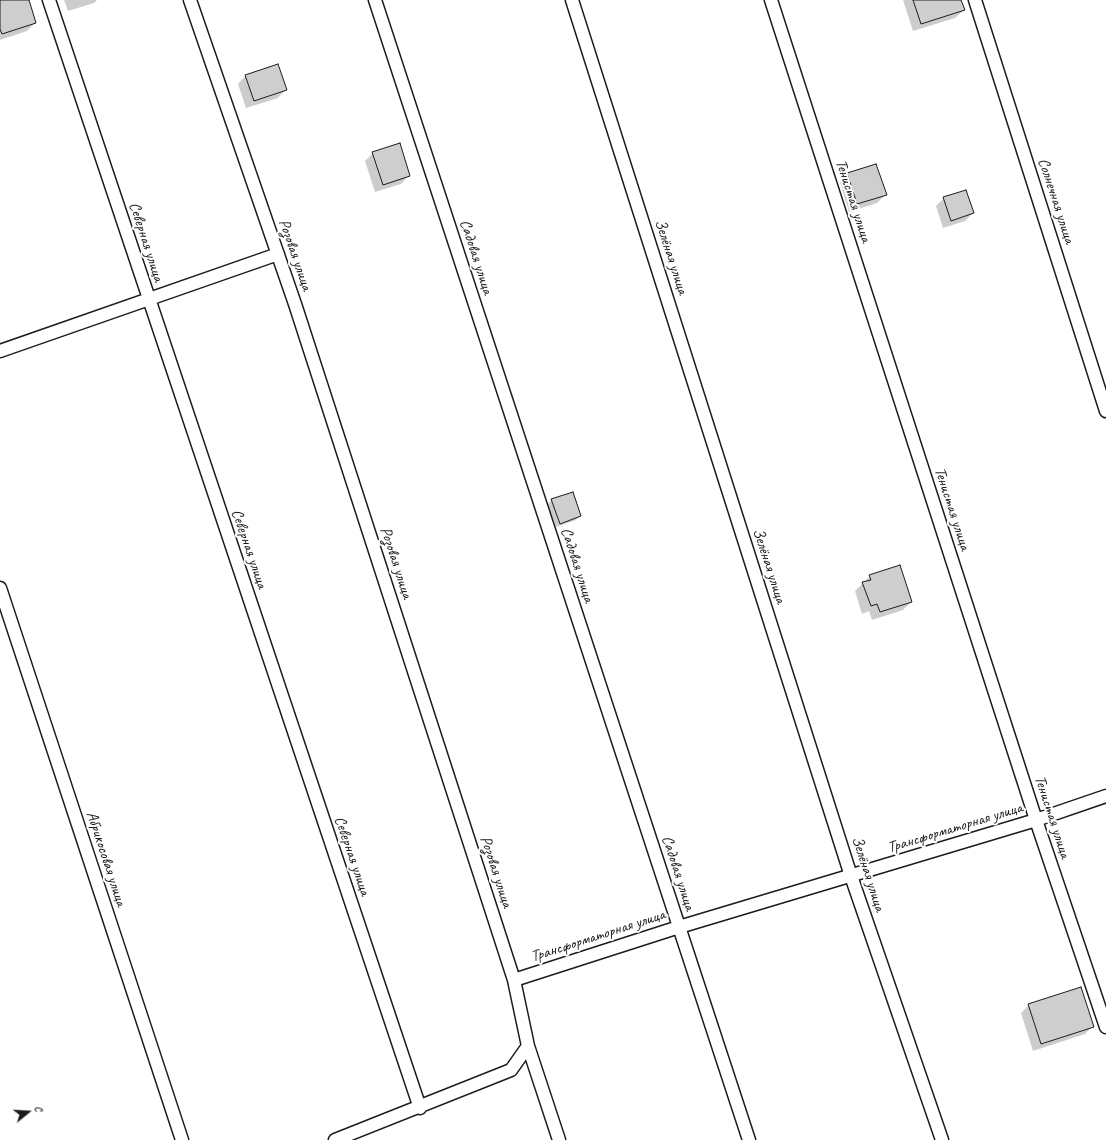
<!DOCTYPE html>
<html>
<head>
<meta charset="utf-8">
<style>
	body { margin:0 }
	#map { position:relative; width:1106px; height:1140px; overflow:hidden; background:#fff; font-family:Caveat,sans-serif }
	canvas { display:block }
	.north { position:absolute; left:8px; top:1092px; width:40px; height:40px; -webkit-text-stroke:3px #fff; paint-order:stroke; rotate:72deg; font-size:11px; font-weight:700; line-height:16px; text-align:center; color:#1c1c1c }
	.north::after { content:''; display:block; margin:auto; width:14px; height:18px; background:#1c1c1c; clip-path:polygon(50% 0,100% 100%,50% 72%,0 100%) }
</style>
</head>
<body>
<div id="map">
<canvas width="1106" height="1140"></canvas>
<div class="north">С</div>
</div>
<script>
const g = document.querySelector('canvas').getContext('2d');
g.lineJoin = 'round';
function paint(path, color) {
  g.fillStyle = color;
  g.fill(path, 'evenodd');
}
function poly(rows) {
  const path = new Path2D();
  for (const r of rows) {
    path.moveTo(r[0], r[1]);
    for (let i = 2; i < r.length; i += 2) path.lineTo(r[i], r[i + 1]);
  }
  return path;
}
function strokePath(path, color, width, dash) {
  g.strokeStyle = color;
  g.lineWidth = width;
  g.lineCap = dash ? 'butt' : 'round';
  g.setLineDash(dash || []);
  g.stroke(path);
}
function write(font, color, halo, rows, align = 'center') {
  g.font = font + ' Caveat,sans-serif';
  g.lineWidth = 4;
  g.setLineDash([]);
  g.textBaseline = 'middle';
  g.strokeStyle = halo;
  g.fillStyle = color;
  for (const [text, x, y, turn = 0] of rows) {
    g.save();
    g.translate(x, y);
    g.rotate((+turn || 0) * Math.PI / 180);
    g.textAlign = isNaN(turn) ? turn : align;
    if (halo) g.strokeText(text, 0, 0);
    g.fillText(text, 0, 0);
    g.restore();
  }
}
paint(poly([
	[0,0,28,0,35,23,27,31,0,40],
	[64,0,97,0,94,3,68,11],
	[903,0,960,0,964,10,955,18,913,31],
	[246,75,286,89,278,98,246,108,238,84],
	[373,153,409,175,401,184,375,192,365,161],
	[848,174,885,195,877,203,849,212,840,182],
	[944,198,973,213,965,221,943,228,936,206],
	[552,500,580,516,576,520,556,527,548,504],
	[870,576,911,602,903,610,872,620,869,611,862,614,855,591],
	[1029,1005,1093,1026,1085,1034,1033,1051,1021,1013]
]), '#0003');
const building = poly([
	[0,0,29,0,36,23,2,34,0,29,0,0],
	[913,0,961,0,965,10,921,24,913,0],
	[278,64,287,90,254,101,245,75,278,64],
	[400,143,410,176,383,185,372,152,400,143],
	[876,164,887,195,857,204,847,173,876,164],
	[966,190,974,213,951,221,943,197,966,190],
	[573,492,581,516,560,524,551,499,573,492],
	[900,565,912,602,880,612,877,604,871,606,862,582,871,580,869,575,900,565],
	[1081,987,1094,1027,1041,1044,1028,1004,1081,987]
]);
paint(building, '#cecece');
strokePath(building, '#1c1c1c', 1);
const lane = poly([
	[49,0,420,1108],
	[190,0,295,304,514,980,528,1046,559,1140],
	[375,0,749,1140],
	[572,0,851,876,942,1140],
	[771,0,1036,820,1106,1027],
	[975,0,1106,411],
	[0,351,278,254],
	[0,588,182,1140],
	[514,980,679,927,1036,820,1106,796],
	[335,1140,511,1070,528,1046]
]);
strokePath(lane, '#1c1c1c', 15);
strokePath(lane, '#fff', 12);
write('16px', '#1c1c1c', '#fff', [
	["Тенистая улица",853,201,72],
	["Солнечная улица",1056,201,72],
	["Северная улица",146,242,72],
	["Розовая улица",295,255,71],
	["Садовая улица",476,257,72],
	["Зелёная улица",671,257,72],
	["Тенистая улица",952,509,72],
	["Северная улица",249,549,71],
	["Розовая улица",396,563,72],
	["Садовая улица",577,565,72],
	["Зелёная улица",769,566,72],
	["Тенистая улица",1052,817,72],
	["Трансформаторная улица",955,828,-17],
	["Северная улица",352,856,71],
	["Абрикосовая улица",106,859,72],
	["Розовая улица",496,872,72],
	["Садовая улица",678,873,72],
	["Зелёная улица",868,874,72],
	["Трансформаторная улица",598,936,-18]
]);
</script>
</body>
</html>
